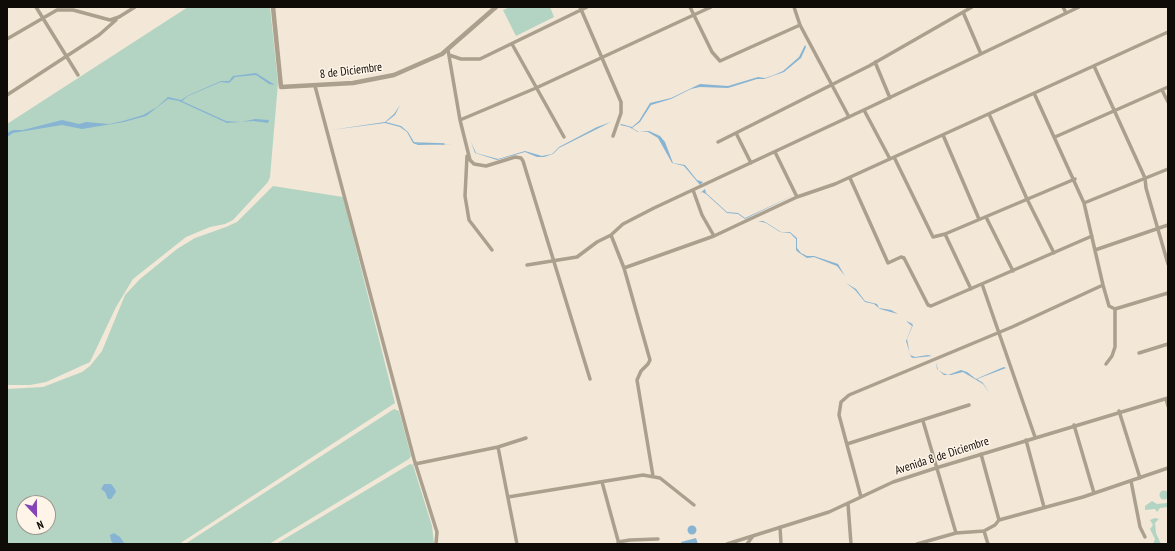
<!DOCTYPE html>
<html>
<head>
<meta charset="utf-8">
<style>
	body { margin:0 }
	#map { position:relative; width:1175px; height:551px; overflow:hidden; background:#f3e7d7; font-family:"PT Sans Narrow",sans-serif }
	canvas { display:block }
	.frame { position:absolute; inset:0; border:8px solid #0f0b06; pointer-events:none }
	.north { position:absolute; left:16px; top:495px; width:40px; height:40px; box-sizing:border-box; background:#fef4e8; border:1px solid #9e978e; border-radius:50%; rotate:158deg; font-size:11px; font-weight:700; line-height:16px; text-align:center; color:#0f0b06 }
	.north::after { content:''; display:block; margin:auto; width:14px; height:18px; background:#8644b8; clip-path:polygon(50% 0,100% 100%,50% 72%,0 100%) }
</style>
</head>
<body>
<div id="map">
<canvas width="1175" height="551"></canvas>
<div class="frame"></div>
<div class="north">N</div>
</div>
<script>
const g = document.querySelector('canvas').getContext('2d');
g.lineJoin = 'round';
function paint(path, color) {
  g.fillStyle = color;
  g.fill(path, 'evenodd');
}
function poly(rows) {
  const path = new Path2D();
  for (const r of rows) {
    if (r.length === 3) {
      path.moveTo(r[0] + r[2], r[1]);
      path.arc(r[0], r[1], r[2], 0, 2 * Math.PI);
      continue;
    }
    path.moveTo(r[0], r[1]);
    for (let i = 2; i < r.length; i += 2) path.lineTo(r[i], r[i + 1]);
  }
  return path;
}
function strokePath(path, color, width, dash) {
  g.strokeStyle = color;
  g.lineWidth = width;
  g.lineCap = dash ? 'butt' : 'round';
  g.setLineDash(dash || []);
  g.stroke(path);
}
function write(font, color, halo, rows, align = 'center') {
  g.font = font + ' "PT Sans Narrow",sans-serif';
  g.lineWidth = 3;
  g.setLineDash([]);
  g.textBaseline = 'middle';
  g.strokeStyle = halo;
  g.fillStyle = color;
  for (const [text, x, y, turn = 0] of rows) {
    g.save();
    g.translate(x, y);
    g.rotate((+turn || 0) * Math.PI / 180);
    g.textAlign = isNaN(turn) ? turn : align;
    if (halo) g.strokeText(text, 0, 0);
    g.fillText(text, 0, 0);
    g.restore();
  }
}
paint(poly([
	[188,7,270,7,278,83,270,177,268,182,233,220,225,224,210,227,186,237,133,279,116,307,90,362,46,382,30,385,7,385,7,124],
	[510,7,550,7,554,17,516,36,503,10],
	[273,186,343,197,395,403,179,544,7,544,7,389,43,387,82,372,90,366,102,351,125,295,140,279,177,249,195,238,226,227,237,222],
	[24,503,48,503,48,527,24,527],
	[394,409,399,411,411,456,409,459,269,544,185,544],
	[410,464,413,465,432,526,434,544,276,544],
	[1164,495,4.5],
	[1152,501,1157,504,1167,503,1168,507,1160,508,1157,512,1155,509,1145,510,1145,506],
	[1155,518,1159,519,1155,523,1156,533,1161,544,1153,544,1155,539,1150,529,1153,525,1150,520]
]), '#b3d4c2');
paint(poly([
	[805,45,806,47,801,58,784,72,764,79,757,79,728,88,700,87,691,89,671,99,651,105,640,122,632,128,639,132,649,131,660,136,665,142,673,163,685,165,697,180,703,182,700,185,684,166,672,163,658,138,648,132,638,132,629,127,620,125,621,124,632,127,639,121,650,103,671,98,700,84,728,86,758,77,765,78,774,75,783,71,799,57],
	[256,73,275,85,269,84,256,75,235,77,229,83,221,82,188,96,182,101,226,121,241,122,255,119,269,120,268,123,253,121,227,123,179,101,168,99,146,116,124,122,82,129,62,125,13,133,7,137,7,133,13,130,23,130,62,120,79,124,86,122,109,124,123,121,143,115,157,107,168,97,181,100,189,95,221,81,229,81,233,76],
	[447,81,400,105,395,115,386,122,401,126,408,132,414,142,418,144,452,145,418,145,413,143,407,132,400,127,385,123,331,130,385,122,394,114,400,105],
	[611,122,559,148,553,154,544,157,537,157,525,152,497,160,494,159,475,153,471,142,467,140,471,142,476,153,498,159,525,151,542,156,552,154,559,147,597,127],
	[705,189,706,193,727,212,738,213,745,218,794,195,745,219,738,214,727,213,706,194,702,192,699,194],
	[758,221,763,221,767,223,781,232,790,232,797,238,797,248,801,253,807,256,814,256,838,264,845,276,837,266,814,257,807,258,798,252,796,250,796,239,790,233,780,232,766,223],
	[846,283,856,289,865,301,877,304,879,308,891,310,898,314,880,309,874,304,865,302,855,290],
	[906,321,911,323,913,325,907,339,910,355,915,357,928,355,932,356,913,358,911,357,906,341,912,326],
	[936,362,938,370,943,373,948,375,961,370,967,372,976,379,999,369,1004,367,1006,368,977,379,983,383,990,394,983,384,963,372,951,375,944,375,937,369],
	[104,484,111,484,115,489,116,492,111,499,108,499,105,492,101,489],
	[692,530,4.5],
	[114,533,120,537,125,544,114,544,111,541,110,535],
	[696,538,698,544,682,544,681,542]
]), '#88b4d3');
strokePath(poly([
	[415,143,444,144]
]), '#88b4d3', 1.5);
strokePath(poly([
	[36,7,78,75],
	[580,7,621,102,621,113,613,136],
	[690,7,712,52,720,61,800,25],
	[794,7,800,25,849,117],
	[1063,7,1066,13],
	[963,12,981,54],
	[7,39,57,10,73,10,110,20,119,17,135,7],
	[512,44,564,137],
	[448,50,460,120,470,160,474,164,486,166,515,157,521,158,523,161,590,379],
	[449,55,461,59,480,59,587,7],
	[875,62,890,98],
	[1094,66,1145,178,1146,188,1168,264],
	[315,86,414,459,437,532,436,544],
	[1162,90,1168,102],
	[1034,93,1084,203,1103,285,1109,306,1115,309,1168,293],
	[7,95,99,35,116,20],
	[864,110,890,159],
	[989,114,1027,199,1054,253],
	[460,120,536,88,711,7],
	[736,133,751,163],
	[943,135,979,219],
	[1055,137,1168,87],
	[718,142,869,66,972,7],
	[775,152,797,197],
	[467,156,465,196,469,220,492,250],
	[894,157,933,237,945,234,1075,179],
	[850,178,888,263,901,257,904,258,928,305,931,306,1092,236],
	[693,190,702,215,714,236],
	[1084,203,1168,169],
	[986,217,1013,271],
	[945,234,971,289],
	[611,235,624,268,650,360,648,364,641,371,637,380,653,476],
	[1095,250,1168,225],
	[527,265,577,257,597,242,611,235,623,224,654,208,868,108,1079,7],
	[624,268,714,236,797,197,835,184,1168,32],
	[982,284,1035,437],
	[1139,353,1168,344],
	[1106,364,1112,356,1115,347,1115,309],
	[1166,399,1168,406],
	[1119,411,1140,478],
	[923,421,956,533],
	[1074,425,1094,493],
	[1026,440,1044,507],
	[847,444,969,405],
	[498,447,517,544],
	[981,454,999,520],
	[415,464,498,447,526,438],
	[1131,481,1140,527,1145,537],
	[602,482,619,544],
	[508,497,643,475,660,478,694,505],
	[861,497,839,415,841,402,849,395,1012,327,1103,285],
	[848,504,851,544],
	[780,527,781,544],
	[984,531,988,544],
	[618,542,630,540,658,539],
	[727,544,829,512,893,482,936,468,1168,398],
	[747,544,753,536],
	[917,544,956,533,984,531,995,525,999,520,1083,497,1168,468]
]), '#aaa08d', 3.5);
strokePath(poly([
	[273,7,281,87,353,83,394,75,442,54,496,7]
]), '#aaa08d', 4.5);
write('12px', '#0f0b06', '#fef4e8', [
	["8 de Diciembre",351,71,-7],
	["Avenida 8 de Diciembre",942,456,-18]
]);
</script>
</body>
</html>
